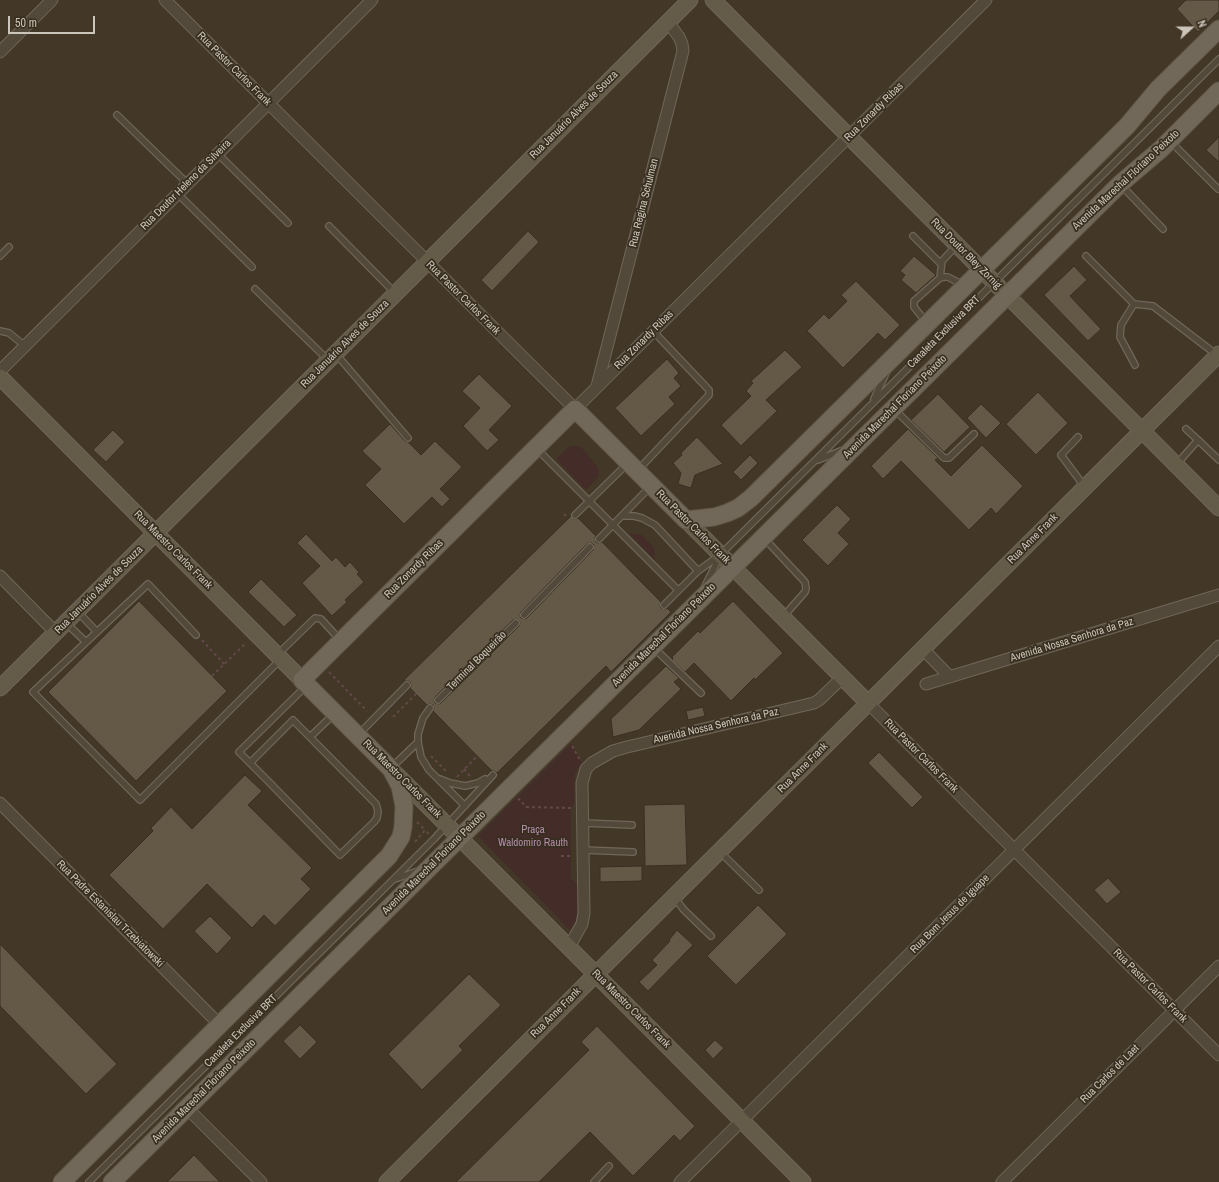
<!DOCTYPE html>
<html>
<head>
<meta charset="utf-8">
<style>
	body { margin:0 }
	#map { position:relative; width:1219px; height:1182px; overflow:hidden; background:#433727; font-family:"Archivo Narrow",sans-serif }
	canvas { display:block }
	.north { position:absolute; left:1171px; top:8px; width:40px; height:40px; -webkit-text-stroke:3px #382e20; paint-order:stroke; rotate:69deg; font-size:11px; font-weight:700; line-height:16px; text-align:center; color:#ccc5b9 }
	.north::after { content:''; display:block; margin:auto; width:14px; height:18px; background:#ccc5b9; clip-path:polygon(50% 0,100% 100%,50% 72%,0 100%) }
	.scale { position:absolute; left:8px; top:16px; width:87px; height:18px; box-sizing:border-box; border:2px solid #ccc5b9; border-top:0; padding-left:5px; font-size:12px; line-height:14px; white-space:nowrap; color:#ccc5b9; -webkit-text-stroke:3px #382e20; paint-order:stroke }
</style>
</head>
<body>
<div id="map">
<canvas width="1219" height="1182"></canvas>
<div class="north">N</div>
<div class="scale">50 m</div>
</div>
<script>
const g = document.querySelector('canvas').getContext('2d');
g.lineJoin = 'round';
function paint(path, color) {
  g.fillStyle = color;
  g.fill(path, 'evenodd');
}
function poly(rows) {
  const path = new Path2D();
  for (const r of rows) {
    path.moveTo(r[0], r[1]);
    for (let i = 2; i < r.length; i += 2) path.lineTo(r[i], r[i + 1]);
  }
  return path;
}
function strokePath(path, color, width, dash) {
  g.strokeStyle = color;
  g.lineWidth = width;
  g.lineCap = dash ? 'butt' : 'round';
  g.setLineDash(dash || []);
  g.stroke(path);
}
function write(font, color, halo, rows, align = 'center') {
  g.font = font + ' "Archivo Narrow",sans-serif';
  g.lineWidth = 3.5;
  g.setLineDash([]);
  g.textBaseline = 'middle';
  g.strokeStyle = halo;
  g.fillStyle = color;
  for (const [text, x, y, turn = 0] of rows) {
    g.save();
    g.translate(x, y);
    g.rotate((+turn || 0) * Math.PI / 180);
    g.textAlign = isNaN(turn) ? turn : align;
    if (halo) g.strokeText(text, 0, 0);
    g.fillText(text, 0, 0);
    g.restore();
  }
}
paint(poly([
	[573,446,581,447,599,469,599,476,586,490,556,459,569,447],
	[629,533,642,535,654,548,655,560],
	[571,744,582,763,575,773,574,803,571,808,571,879,578,884,578,910,576,921,570,930,478,836]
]), '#442c29');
const building = poly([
	[1186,0,1219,0,1219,11,1198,32,1177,9,1186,0],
	[1219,137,1219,162,1206,150,1219,137],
	[528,231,539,242,492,291,481,280,528,231],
	[914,256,936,275,916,293,901,280,905,275,900,271,914,256],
	[1074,266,1087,280,1070,296,1101,329,1088,341,1044,295,1074,266],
	[856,281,900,325,885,340,878,333,843,368,807,331,824,314,829,319,847,301,841,295,856,281],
	[785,350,802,367,766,400,777,411,741,446,721,425,751,396,746,391,753,383,751,381,785,350],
	[667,359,679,373,674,378,681,386,669,397,675,404,641,436,615,408,667,359],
	[479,374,512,406,489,430,499,440,487,451,463,426,480,408,462,391,479,374],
	[1038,392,1068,423,1036,455,1006,424,1038,392],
	[938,394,970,427,944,452,911,420,938,394],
	[981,404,1001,423,986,438,967,418,981,404],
	[390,424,405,441,408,442,421,455,435,441,462,467,440,489,450,499,442,507,432,497,404,524,365,485,381,469,362,451,390,424],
	[908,429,938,458,935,460,951,476,982,445,1023,486,996,514,991,508,969,530,901,461,883,479,871,466,908,429],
	[113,430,125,442,106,462,93,450,113,430],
	[697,437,723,464,695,475,691,488,678,484,681,473,673,463,682,455,681,453,697,437],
	[750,455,758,463,741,480,733,472,750,455],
	[837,505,851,519,838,533,849,544,828,566,802,540,837,505],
	[571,516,574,519,578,518,596,536,595,538,596,542,598,543,602,542,648,589,661,602,660,606,661,608,665,609,667,608,671,612,611,672,606,666,497,773,494,771,492,771,433,711,434,708,433,705,430,704,427,705,410,688,411,686,410,682,408,681,403,681,571,516],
	[591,543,594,545,593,550,527,618,525,619,521,618,520,616,521,612,587,544,591,543],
	[517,619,520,622,519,626,441,703,439,704,435,703,434,701,435,697,513,620,517,619],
	[306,534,332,561,336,557,345,567,350,562,359,572,357,574,364,582,345,600,347,602,332,616,302,583,320,566,297,543,306,534],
	[261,579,297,615,284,627,248,592,261,579],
	[139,601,227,691,136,781,48,692,139,601],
	[733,601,783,653,755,680,754,678,731,701,694,663,685,672,672,660,673,659,672,657,698,631,700,633,733,601],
	[666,666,679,678,674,682,681,689,639,730,613,737,611,719,666,666],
	[703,707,705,716,688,720,686,711,703,707],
	[879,752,923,797,912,808,868,763,879,752],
	[245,775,262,791,248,805,312,868,301,879,311,889,275,926,264,915,252,928,207,884,163,929,109,875,153,831,151,828,171,807,192,829,245,775],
	[685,804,687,865,645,866,644,805,685,804],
	[642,866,642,881,600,882,600,867,642,866],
	[1108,878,1121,892,1107,904,1094,890,1108,878],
	[758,905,787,934,736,985,707,956,758,905],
	[210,916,232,938,217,954,194,931,210,916],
	[677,930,693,945,648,991,639,982,657,965,652,960,670,941,669,940,677,930],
	[0,944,117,1064,86,1094,0,1006,0,944],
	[469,974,501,1005,459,1046,463,1050,422,1090,388,1054,469,974],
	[300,1025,317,1042,300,1059,283,1041,300,1025],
	[597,1026,695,1126,680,1141,674,1135,633,1176,590,1132,539,1182,456,1182,589,1050,581,1042,597,1026],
	[715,1040,724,1048,713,1059,705,1050,715,1040],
	[194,1155,220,1182,167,1182,194,1155]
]);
paint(building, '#645846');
strokePath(building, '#3a3022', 1);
const lane = poly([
	[117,115,188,184],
	[1171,142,1218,189],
	[218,154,288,223],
	[1121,185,1163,229],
	[178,194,252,267],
	[329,226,395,293],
	[913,236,941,264],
	[0,256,9,247],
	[1086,256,1134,304,1153,306,1217,355],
	[940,278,942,261,956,246],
	[255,289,328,360],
	[1134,304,1121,325,1120,337,1135,365],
	[926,322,914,307,914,301,940,278,944,277,948,277,963,285],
	[0,331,9,333,25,346],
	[336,354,408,438],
	[874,399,887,371],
	[895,410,944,458,949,458,974,434],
	[1186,429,1198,440],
	[1078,437,1061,455,1084,486],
	[537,449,678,590],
	[818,460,843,450],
	[1176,465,1198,440,1219,460],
	[638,470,709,395,709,390,653,331],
	[575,515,627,464],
	[622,516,634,516,642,518,655,525,698,571],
	[764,538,805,582,806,588,805,592,783,617],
	[599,539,650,487],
	[705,586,720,556],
	[664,605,698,571,720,555,1219,59],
	[78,612,97,632],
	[524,615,590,547],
	[66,623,86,642],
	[196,635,148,584,33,692,140,800,280,660],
	[654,648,701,693],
	[277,655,315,618,321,619,340,640],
	[438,700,516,623],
	[430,708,423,718,418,734,418,742,421,757,429,770,465,806],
	[359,734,407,685],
	[310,737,334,714],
	[250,763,293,720,376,804,378,811,377,818,374,822,340,855,304,818,267,780,239,752,306,686],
	[392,767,418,742],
	[440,779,450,783,465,786,478,783,485,779],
	[583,823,632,825],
	[583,850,633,852],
	[719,851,759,890],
	[395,879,418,871],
	[674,897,684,910,711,936],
	[89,1182,434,839,493,775],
	[594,1182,609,1166]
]);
const street = poly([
	[165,0,575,409,986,0],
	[0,52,52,0],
	[0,371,372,0],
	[597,386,683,51,682,44,679,37,668,22],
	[0,576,56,633],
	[923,649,950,677],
	[926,684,1219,595],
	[868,703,1219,1055],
	[0,803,220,1025],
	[569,947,582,924,584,913,582,783,586,769,592,763,613,751,627,747,814,703,819,700,843,677],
	[187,1108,261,1182],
	[680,1182,1219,646],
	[1002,1182,1219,966]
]);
const secondary = poly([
	[713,0,1219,508],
	[0,377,302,680],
	[686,520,868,703],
	[0,688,690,0],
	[395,773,803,1182],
	[387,1182,1219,354]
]);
const primary = poly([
	[62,1182,389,856,401,837,403,827,404,806,400,786,391,769,302,680,575,409,686,520,714,517,727,513,738,508,751,498,1127,126,1158,89,1219,29],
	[112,1182,1120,184,1161,149,1219,91]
]);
strokePath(lane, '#70675a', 8);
strokePath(street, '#70675a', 13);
strokePath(secondary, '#70675a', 17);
strokePath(primary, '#5f5548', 19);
strokePath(poly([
	[564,514,567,517],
	[202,640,224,664],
	[329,672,367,711],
	[212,676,246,643],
	[393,717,416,694],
	[572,746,580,760],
	[431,756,447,772],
	[464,769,470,776],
	[457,777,477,756],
	[518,800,519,799,526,807,572,808],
	[417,822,425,830],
	[415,842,425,830,429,834],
	[561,856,573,856]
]), '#604947', 2, [3, 3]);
strokePath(lane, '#52493b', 5.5);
strokePath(street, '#52493b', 11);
strokePath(secondary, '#655b49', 15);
strokePath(primary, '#726859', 17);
write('11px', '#ccc5b9', '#382e20', [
	["Rua Pastor Carlos Frank",234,69,45],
	["Rua Zonardy Ribas",874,112,-45],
	["Rua Januário Alves de Souza",574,115,-45],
	["Avenida Marechal Floriano Peixoto",1126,180,-43],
	["Rua Doutor Heleno da Silveira",186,185,-45],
	["Rua Regina Schulman",644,203,-76],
	["Rua Doutor Bley Zornig",966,254,45],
	["Rua Pastor Carlos Frank",463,298,45],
	["Canaleta Exclusiva BRT",944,332,-45],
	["Rua Zonardy Ribas",644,340,-45],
	["Rua Januário Alves de Souza",345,344,-45],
	["Avenida Marechal Floriano Peixoto",895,407,-45],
	["Rua Pastor Carlos Frank",693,527,45],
	["Rua Anne Frank",1033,539,-45],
	["Rua Maestro Carlos Frank",173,550,45],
	["Rua Zonardy Ribas",414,569,-45],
	["Rua Januário Alves de Souza",99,590,-45],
	["Avenida Marechal Floriano Peixoto",664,635,-45],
	["Avenida Nossa Senhora da Paz",1072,640,-17],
	["Terminal Boqueirão",477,661,-45],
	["Avenida Nossa Senhora da Paz",716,726,-13],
	["Rua Pastor Carlos Frank",921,756,45],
	["Rua Anne Frank",803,768,-45],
	["Rua Maestro Carlos Frank",402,779,45],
	["Avenida Marechal Floriano Peixoto",434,863,-45],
	["Rua Padre Estanislau Trzebiatowski",110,914,45],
	["Rua Bom Jesus de Iguape",950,914,-45],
	["Rua Pastor Carlos Frank",1150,986,45],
	["Rua Maestro Carlos Frank",631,1009,45],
	["Rua Anne Frank",556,1013,-45],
	["Canaleta Exclusiva BRT",241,1031,-45],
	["Rua Carlos de Laet",1110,1074,-45],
	["Avenida Marechal Floriano Peixoto",204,1091,-45]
]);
write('11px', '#b18da8', '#382e20', [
	["Praça",533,830],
	["Waldomiro Rauth",533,843]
]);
</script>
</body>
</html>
